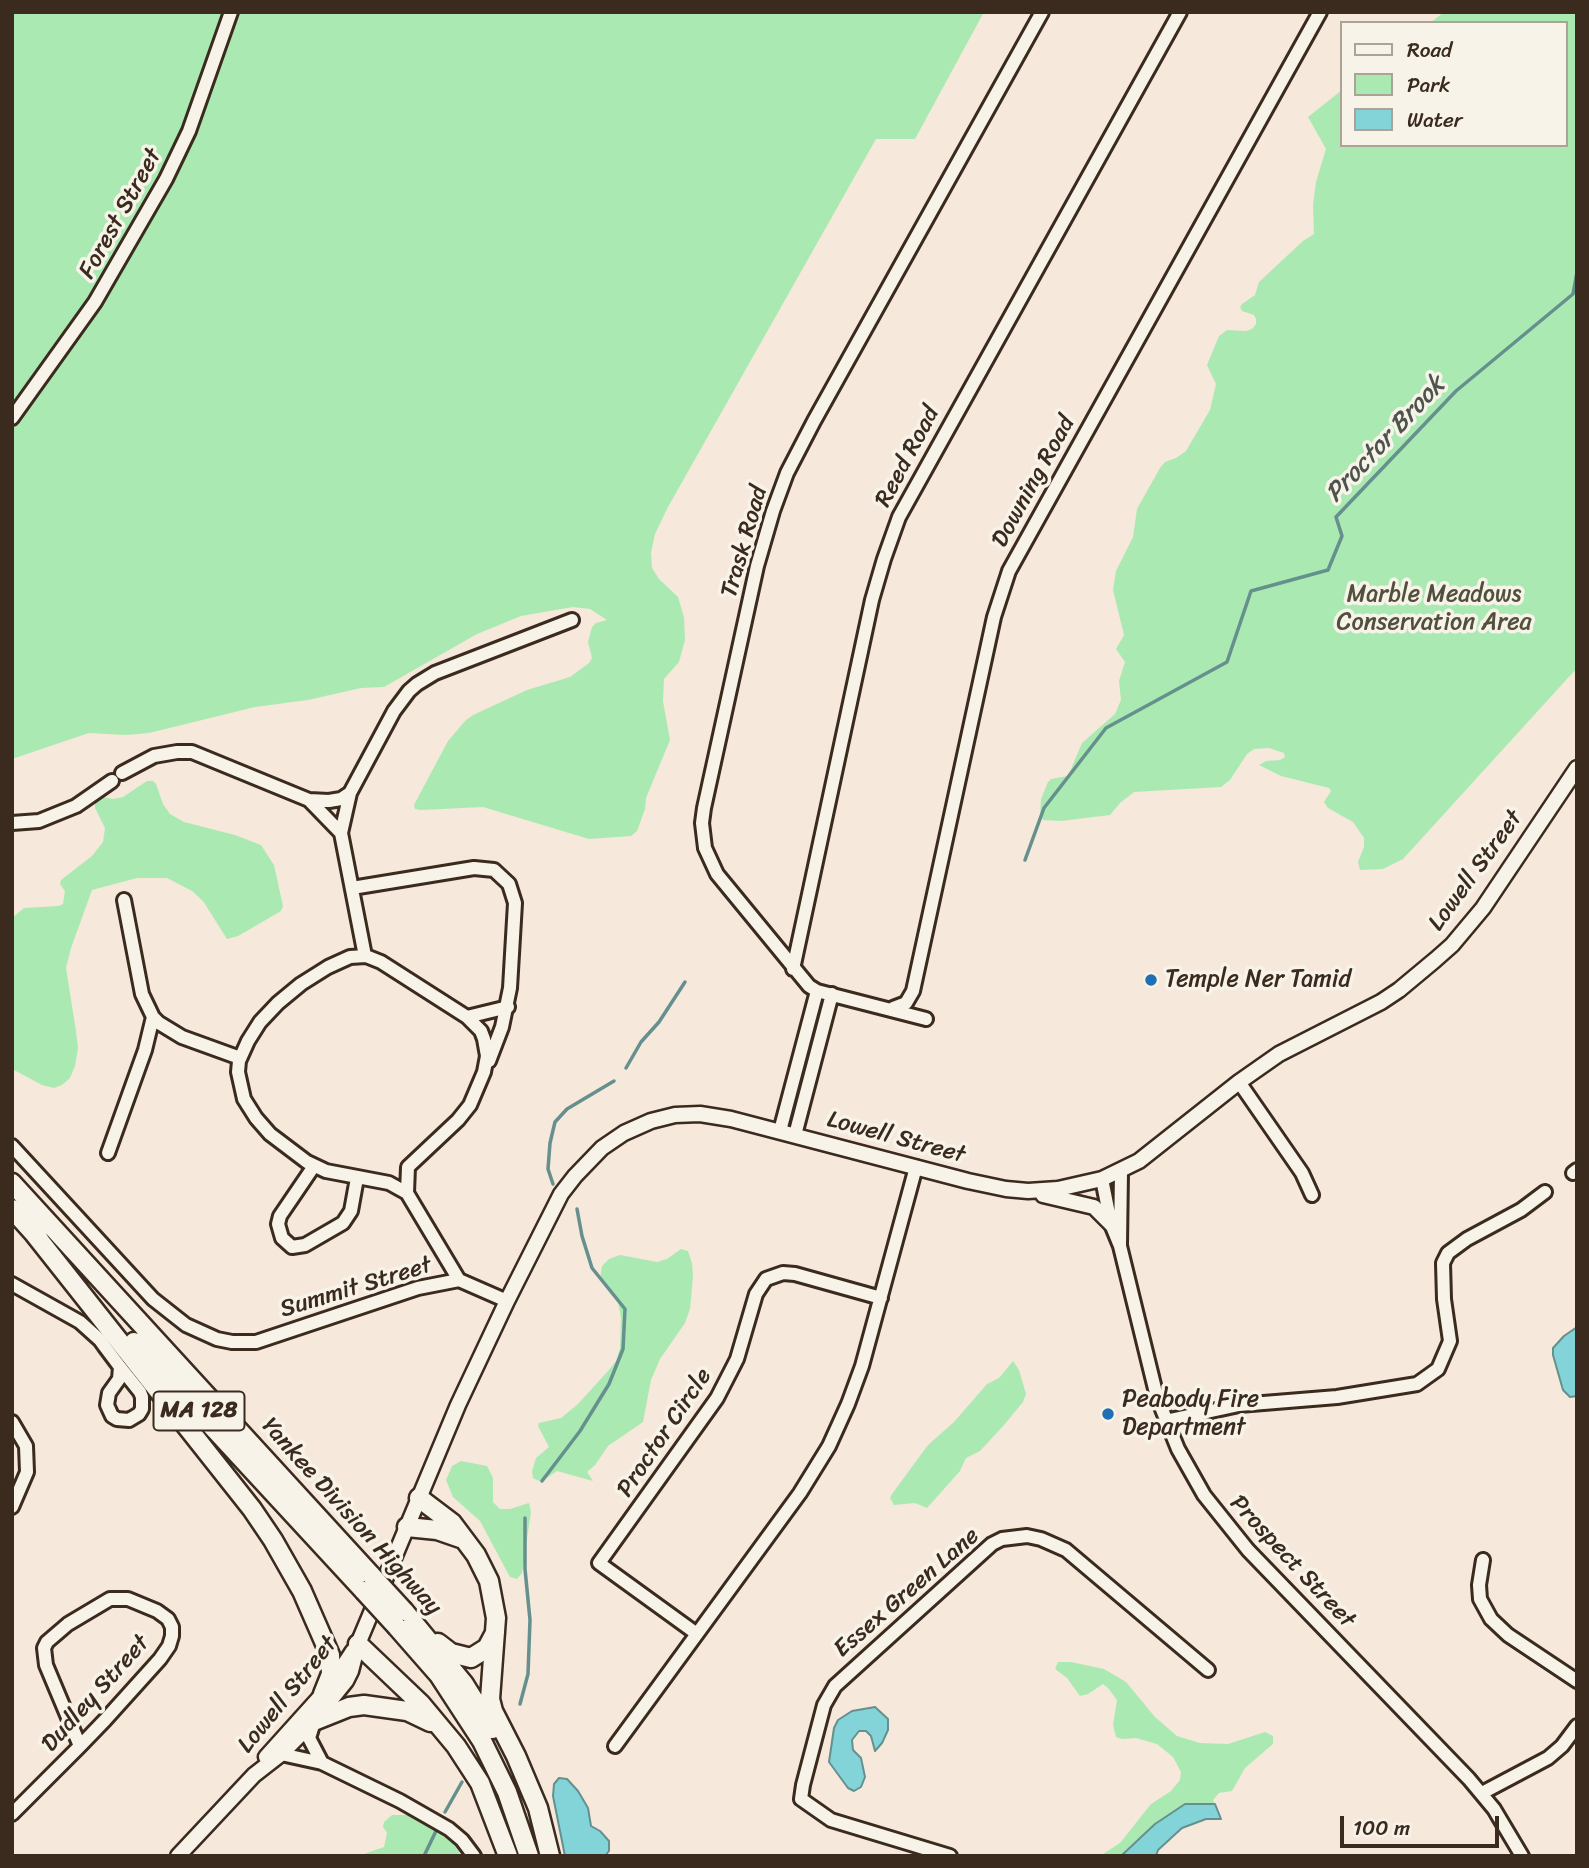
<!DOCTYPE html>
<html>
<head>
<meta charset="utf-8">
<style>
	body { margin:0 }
	#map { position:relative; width:1589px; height:1868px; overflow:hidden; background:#f6e8da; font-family:Sriracha,sans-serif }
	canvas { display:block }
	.frame { position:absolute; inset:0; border:14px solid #3b2a1e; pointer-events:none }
	.legend { position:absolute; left:1340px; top:21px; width:228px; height:126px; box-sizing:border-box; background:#f7f3e8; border:2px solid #aca397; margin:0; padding:9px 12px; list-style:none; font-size:21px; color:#3b2a1e }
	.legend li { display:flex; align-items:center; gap:14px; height:35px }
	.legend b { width:35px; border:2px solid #aca397 }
	.scale { position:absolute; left:1340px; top:1816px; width:159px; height:32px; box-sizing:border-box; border:4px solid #3b2a1e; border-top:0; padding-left:9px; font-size:21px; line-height:24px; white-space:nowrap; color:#3b2a1e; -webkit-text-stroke:5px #f7f3e8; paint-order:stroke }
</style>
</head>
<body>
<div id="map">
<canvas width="1589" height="1868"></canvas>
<div class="frame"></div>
<ul class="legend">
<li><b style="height:9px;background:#f7f3e8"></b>Road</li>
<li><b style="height:19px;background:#aaeab2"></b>Park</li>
<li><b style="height:19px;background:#83d4d9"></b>Water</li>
</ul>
<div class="scale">100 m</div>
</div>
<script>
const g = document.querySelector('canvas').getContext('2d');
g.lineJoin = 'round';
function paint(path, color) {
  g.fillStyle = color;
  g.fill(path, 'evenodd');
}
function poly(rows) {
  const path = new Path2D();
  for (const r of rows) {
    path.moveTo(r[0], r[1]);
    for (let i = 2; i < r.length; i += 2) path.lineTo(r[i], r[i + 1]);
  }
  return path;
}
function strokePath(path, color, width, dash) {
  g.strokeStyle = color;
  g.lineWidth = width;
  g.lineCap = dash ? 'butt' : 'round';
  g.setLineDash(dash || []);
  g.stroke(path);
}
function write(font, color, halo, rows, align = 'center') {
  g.font = font + ' Sriracha,sans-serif';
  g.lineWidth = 7;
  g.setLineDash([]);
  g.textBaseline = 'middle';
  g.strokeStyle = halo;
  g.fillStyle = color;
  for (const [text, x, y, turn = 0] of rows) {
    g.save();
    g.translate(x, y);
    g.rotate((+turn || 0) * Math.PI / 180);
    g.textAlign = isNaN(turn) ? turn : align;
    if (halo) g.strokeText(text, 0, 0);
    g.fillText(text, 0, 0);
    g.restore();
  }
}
paint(poly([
	[12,12,984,12,915,139,876,139,668,507,655,534,651,553,652,568,659,579,678,597,684,617,685,640,679,662,664,679,663,701,670,740,646,798,645,809,637,831,631,836,589,839,483,807,421,810,415,809,414,805,448,741,465,721,473,715,527,690,570,677,589,663,592,658,588,642,592,627,596,623,607,620,590,609,573,607,521,616,477,634,384,687,361,688,308,700,255,707,149,733,126,735,89,733,12,759],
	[1444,12,1577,12,1577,668,1403,859,1383,869,1360,870,1358,862,1364,847,1364,838,1353,822,1328,808,1324,802,1331,791,1329,788,1281,776,1259,765,1266,761,1280,760,1285,757,1284,753,1269,748,1254,749,1247,754,1230,780,1221,787,1134,792,1120,803,1110,815,1061,821,1043,820,1040,815,1041,799,1048,782,1051,779,1068,776,1082,743,1115,714,1121,700,1119,681,1125,662,1116,649,1124,635,1113,590,1116,571,1133,537,1137,509,1160,468,1165,462,1176,458,1186,451,1210,410,1216,384,1207,365,1219,336,1227,330,1246,331,1252,329,1256,324,1256,319,1254,315,1242,311,1240,307,1242,304,1255,295,1259,282,1303,241,1314,234,1313,205,1316,182,1326,149,1308,117,1342,90,1342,145,1566,145,1566,23,1430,23],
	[147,781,153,781,156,784,163,804,170,814,184,822,235,835,261,845,274,865,283,906,281,911,238,936,227,939,203,901,192,891,167,878,137,878,92,890,71,948,66,968,76,1031,78,1048,75,1066,70,1078,62,1085,54,1088,42,1085,12,1069,12,918,24,908,59,906,63,904,65,891,60,884,61,880,92,856,103,842,105,828,95,808,95,802,103,797,113,799,123,797],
	[681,1249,688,1251,692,1263,693,1276,690,1309,685,1323,660,1359,651,1380,643,1422,608,1446,595,1465,587,1472,593,1481,557,1471,541,1482,533,1478,532,1471,536,1458,549,1447,538,1426,539,1423,561,1418,578,1404,608,1371,616,1361,620,1348,621,1318,618,1302,600,1279,602,1266,609,1259,620,1255,657,1262,667,1259],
	[1013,1361,1019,1370,1026,1394,1023,1402,1004,1425,980,1451,966,1458,960,1471,927,1508,915,1503,894,1505,890,1498,892,1494,928,1445,954,1422,987,1384,999,1378],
	[461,1461,487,1466,493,1478,493,1502,500,1509,510,1509,529,1503,531,1512,522,1573,517,1579,510,1577,480,1521,453,1497,446,1480,452,1466],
	[1058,1662,1071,1662,1104,1669,1126,1682,1155,1717,1177,1736,1200,1743,1228,1744,1265,1732,1273,1736,1273,1744,1245,1768,1232,1791,1219,1793,1213,1800,1215,1804,1185,1804,1155,1824,1121,1856,1100,1856,1120,1843,1151,1804,1171,1791,1180,1780,1181,1772,1173,1757,1157,1744,1136,1738,1122,1739,1116,1737,1113,1725,1117,1700,1108,1688,1103,1684,1088,1694,1080,1696,1067,1678,1055,1669],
	[392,1815,410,1815,434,1828,454,1844,461,1856,358,1856,384,1847,387,1833,383,1827,384,1822]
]), '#aaeab2');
const water = poly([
	[1577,1327,1577,1396,1570,1397,1563,1390,1553,1355,1553,1348,1564,1336,1577,1327],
	[875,1707,888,1719,888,1730,882,1743,875,1751,871,1736,866,1731,859,1731,852,1740,853,1750,861,1758,865,1777,861,1787,854,1791,848,1788,829,1762,834,1728,838,1720,852,1711,875,1707],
	[559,1778,567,1779,578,1791,588,1808,591,1826,600,1831,609,1841,609,1851,605,1856,565,1856,553,1796,554,1784,559,1778],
	[1185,1804,1215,1804,1221,1819,1206,1819,1182,1828,1158,1850,1156,1856,1121,1856,1155,1824,1185,1804]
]);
paint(water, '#83d4d9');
strokePath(water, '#66908e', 2);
strokePath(poly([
	[1025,860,1044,808,1106,728,1227,662,1251,591,1328,570,1342,536,1336,517,1456,391,1573,294,1577,272],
	[626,1068,641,1042,659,1022,685,982],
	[553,1184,548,1169,550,1143,555,1122,567,1109,614,1081],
	[542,1481,580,1431,609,1384,623,1349,625,1309,592,1268,582,1236,577,1209],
	[520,1704,528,1674,530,1620,525,1569,525,1518],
	[445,1812,462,1782],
	[424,1856,436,1831]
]), '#66908e', 3.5);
const minor = poly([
	[12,418,95,302,166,179,189,131,231,12],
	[122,773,154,756,177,752,192,752,309,800,329,801,341,799,350,793,394,711,409,691,417,684,435,673,572,620],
	[309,800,341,833,365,956],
	[12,823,39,821,76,806,112,781],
	[341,833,350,793],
	[352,888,474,868,494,870,509,884,515,903,510,988,502,1027,489,1061],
	[124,900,142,994,153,1017,159,1023,182,1037,240,1058],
	[793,969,872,600,884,559,899,517,1180,12],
	[893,1008,906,1003,913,991,994,617,1009,571,1320,12],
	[467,1017,508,1007],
	[926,1019,817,991,809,986,717,874,705,848,702,823,704,808,757,566,773,511,787,473,814,421,1042,12],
	[1239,1082,1302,1173,1312,1195],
	[780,1131,817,991],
	[795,1135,832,994],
	[12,1146,153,1299,186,1325,217,1339,232,1342,256,1342,418,1288,459,1280,507,1301],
	[108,1153,145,1050,153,1017],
	[314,1166,280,1216,278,1224,282,1238,292,1247,305,1245,343,1223,351,1211,357,1178],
	[1573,1173,1577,1170],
	[1102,1179,1111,1224,1120,1246,1157,1397,1178,1449,1204,1495,1248,1550,1469,1779,1494,1809,1522,1856],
	[407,1193,408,1167,458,1120,470,1105,484,1072,487,1056,484,1039,481,1031,467,1017,381,962,366,956,350,957,328,967,301,984,278,1003,260,1022,248,1041,239,1061,238,1072,244,1099,256,1118,270,1134,307,1162,326,1171,389,1183,407,1193,459,1280],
	[1120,1245,1121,1172],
	[12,1284,80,1322,100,1340,105,1347,120,1367,140,1392,142,1397,142,1409,139,1414,129,1420,117,1419,112,1416,107,1405,109,1393,119,1379,120,1367],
	[1165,1421,1239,1405,1337,1397,1417,1384,1438,1369,1450,1341,1444,1299,1443,1263,1448,1253,1467,1239,1521,1210,1545,1192],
	[12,1422,26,1446,27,1472,12,1507],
	[1483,1560,1479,1585,1480,1599,1491,1619,1508,1635,1577,1681],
	[697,1634,599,1563,717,1398,737,1359,756,1294,766,1279,783,1273,795,1274,881,1298],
	[314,1722,309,1738,322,1763],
	[615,1746,800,1493,829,1446,848,1404,862,1366,916,1167],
	[281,1754,322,1763,400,1801,449,1829,462,1840,474,1856],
	[1482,1793,1548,1758,1562,1746,1577,1726],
	[12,1814,80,1746,105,1720,160,1659,169,1646,172,1636,172,1627,168,1619,157,1611,128,1599,110,1599,68,1624,47,1642,44,1648,46,1665,80,1746],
	[950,1856,831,1820,801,1799,803,1785,824,1705,835,1686,992,1544,1002,1539,1027,1536,1041,1539,1066,1550,1208,1670]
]);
const major = poly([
	[1043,1195,1094,1207,1111,1224],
	[266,1757,330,1686,353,1651],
	[178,1856,254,1775,281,1754,314,1721,346,1681,351,1671,358,1644,458,1405,507,1301,561,1194,575,1176,602,1148,624,1133,651,1121,675,1115,700,1114,731,1119,968,1181,1006,1189,1028,1191,1058,1189,1102,1179,1139,1161,1239,1082,1279,1054,1381,1002,1399,990,1435,960,1452,945,1483,908,1577,768]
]);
const highway = poly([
	[12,1183,371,1575],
	[12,1209,39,1239],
	[32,1231,252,1509,273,1540,302,1591,330,1655,331,1674,323,1694],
	[134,1342,364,1591],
	[419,1498,452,1523,476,1555,489,1581,496,1618,490,1699,493,1711,516,1756,538,1808,550,1856],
	[407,1527,437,1530,463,1539],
	[404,1611,464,1684,492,1729],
	[397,1627,439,1675,482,1741,507,1792,529,1856],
	[438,1643,451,1653,471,1658,487,1648,495,1633],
	[358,1644,421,1704,456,1746,480,1783,508,1856],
	[314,1721,349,1707,364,1705,407,1711,430,1722]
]);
strokePath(minor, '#3b2a1e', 18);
strokePath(major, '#3b2a1e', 19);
strokePath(highway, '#3b2a1e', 23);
strokePath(minor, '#f7f3e8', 12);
strokePath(major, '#f7f3e8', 14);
strokePath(highway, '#f7f3e8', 18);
const highwayBridge = poly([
	[371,1575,404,1611],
	[364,1591,397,1627]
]);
strokePath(highwayBridge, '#3b2a1e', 23, []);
strokePath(highwayBridge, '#f7f3e8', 18);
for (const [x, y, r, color] of [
	[1151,980,7,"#1f6fb2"],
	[1108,1414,7,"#1f6fb2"]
]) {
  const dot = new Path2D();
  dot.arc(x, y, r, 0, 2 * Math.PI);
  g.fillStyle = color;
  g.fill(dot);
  strokePath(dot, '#f7f3e8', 2.5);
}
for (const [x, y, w] of [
	[199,1411,91]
]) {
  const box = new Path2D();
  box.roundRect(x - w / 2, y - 19.5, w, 39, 5);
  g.fillStyle = '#f7f3e8';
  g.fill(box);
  strokePath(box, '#3b2a1e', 2);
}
write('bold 23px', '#3b2a1e', null, [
	["MA 128",199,1411]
]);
write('24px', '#3b2a1e', '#f7f3e8', [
	["Forest Street",121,214,-61],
	["Reed Road",908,457,-62],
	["Downing Road",1034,482,-61],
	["Trask Road",745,542,-74],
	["Lowell Street",1476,871,-54],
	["Lowell Street",896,1138,15],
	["Summit Street",356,1288,-17],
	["Proctor Circle",665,1433,-56],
	["Yankee Division Highway",351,1517,48],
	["Prospect Street",1292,1562,47],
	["Essex Green Lane",907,1593,-41],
	["Dudley Street",96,1694,-48],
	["Lowell Street",288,1695,-51]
]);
write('24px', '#51503c', '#f7f3e8', [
	["Marble Meadows",1434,595],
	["Conservation Area",1434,623]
]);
write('24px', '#3b2a1e', '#f7f3e8', [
	["Temple Ner Tamid",1165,980],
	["Peabody Fire",1122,1400],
	["Department",1122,1428]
], 'left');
write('italic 26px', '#4d544d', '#f7f3e8', [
	["Proctor Brook",1386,440,-47]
]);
</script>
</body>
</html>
